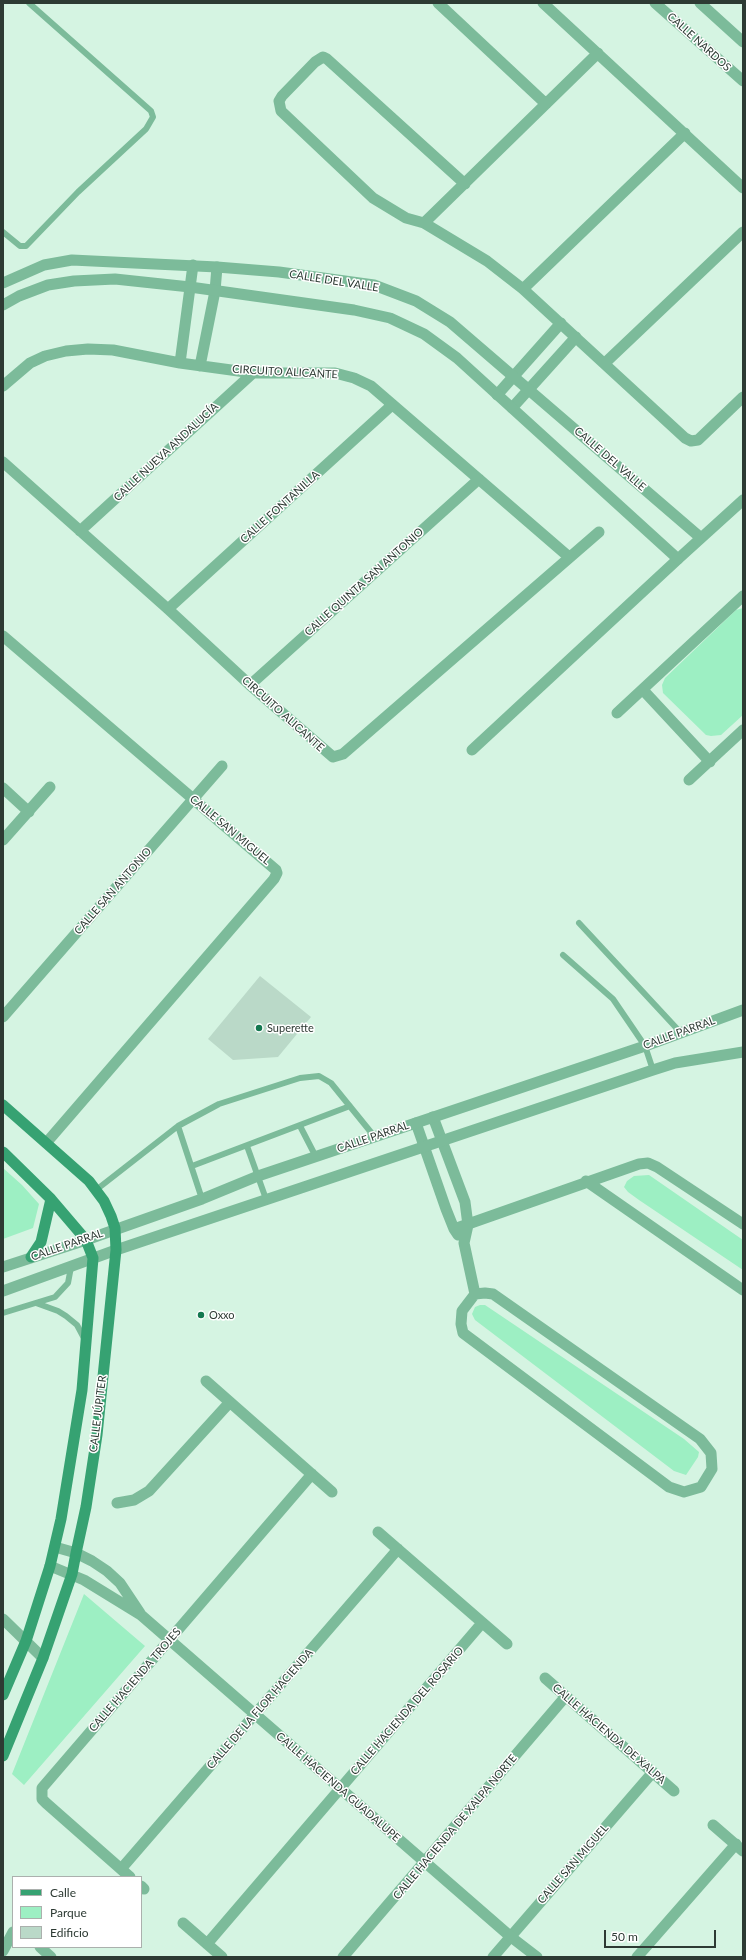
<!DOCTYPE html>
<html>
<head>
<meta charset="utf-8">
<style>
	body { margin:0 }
	#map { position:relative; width:746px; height:1960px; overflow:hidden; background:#d5f4e2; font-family:Lato,sans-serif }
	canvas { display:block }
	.frame { position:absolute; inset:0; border:4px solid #2d3a33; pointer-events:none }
	.legend { position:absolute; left:12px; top:1876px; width:130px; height:72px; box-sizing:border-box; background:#fff; border:1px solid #abb0ad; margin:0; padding:5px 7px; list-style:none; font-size:12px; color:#2d3a33 }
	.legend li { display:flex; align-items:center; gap:8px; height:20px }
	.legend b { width:20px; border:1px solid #abb0ad }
	.scale { position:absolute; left:604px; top:1930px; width:112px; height:18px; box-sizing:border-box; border:2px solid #2d3a33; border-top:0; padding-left:5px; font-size:12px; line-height:14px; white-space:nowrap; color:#2d3a33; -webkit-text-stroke:3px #fff; paint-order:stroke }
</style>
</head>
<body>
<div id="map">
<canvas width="746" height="1960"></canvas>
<div class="frame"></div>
<ul class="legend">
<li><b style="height:5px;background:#36a272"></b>Calle</li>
<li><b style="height:11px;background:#9defc3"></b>Parque</li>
<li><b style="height:11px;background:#bad9c8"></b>Edificio</li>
</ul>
<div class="scale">50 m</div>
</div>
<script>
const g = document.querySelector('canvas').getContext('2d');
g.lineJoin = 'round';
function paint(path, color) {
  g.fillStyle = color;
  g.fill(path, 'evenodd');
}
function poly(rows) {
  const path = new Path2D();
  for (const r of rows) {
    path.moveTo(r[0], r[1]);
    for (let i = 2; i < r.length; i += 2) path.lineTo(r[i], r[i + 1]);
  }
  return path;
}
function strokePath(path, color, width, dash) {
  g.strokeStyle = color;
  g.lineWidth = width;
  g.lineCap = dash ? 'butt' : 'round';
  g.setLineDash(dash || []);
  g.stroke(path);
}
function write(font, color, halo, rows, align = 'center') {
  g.font = font + ' Lato,sans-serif';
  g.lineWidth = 3;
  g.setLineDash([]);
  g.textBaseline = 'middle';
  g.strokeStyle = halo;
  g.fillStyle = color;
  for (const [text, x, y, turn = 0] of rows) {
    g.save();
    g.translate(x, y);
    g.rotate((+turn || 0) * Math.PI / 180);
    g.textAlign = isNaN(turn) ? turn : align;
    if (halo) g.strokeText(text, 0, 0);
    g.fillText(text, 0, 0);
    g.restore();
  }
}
paint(poly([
	[743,608,743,715,721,735,711,736,706,735,663,693,662,685,665,678,736,610],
	[3,1168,22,1185,39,1204,33,1228,3,1239],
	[649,1175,743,1240,743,1270,639,1200,628,1192,624,1187,627,1181,634,1176],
	[480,1305,485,1305,684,1439,699,1452,698,1457,686,1475,674,1471,475,1320,472,1314,475,1307],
	[84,1594,145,1646,24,1785,12,1774]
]), '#9defc3');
paint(poly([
	[260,976,311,1017,278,1057,233,1060,208,1039]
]), '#bad9c8');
strokePath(poly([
	[3,232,20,246,26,246,78,192,146,129,153,117,151,111,29,3],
	[579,923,681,1033],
	[563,955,613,999,645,1046,653,1070],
	[178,1126,202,1199],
	[300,1126,316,1157],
	[247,1146,266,1199],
	[192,1166,350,1106],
	[96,1190,178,1126,219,1104,300,1078,319,1076,331,1083,374,1136],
	[36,1303,58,1311,66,1316,77,1325,85,1340],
	[3,1313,55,1297,68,1283,71,1267]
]), '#7cbb9a', 6);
strokePath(poly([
	[438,3,546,104],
	[543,3,743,188],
	[465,184,327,59,323,57,315,62,282,96,279,101,281,111,373,198,406,218,424,223,487,261,523,289,685,438,691,441,698,440,743,397],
	[424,223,598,53],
	[523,289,685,133],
	[180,363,193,265],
	[605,363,743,232],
	[200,366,215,291,217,267],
	[3,386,30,363,45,356,66,351,88,349,113,350,180,363,253,373,335,373,354,378,371,386,569,557],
	[497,395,561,323],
	[512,408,576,337],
	[3,462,168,609,250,685,333,757,343,754,599,532],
	[80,531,253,373],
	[168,609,392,405],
	[3,636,276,870,277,873,274,879,47,1142],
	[250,685,479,479],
	[643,690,710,762],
	[617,713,743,596],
	[472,750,678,559],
	[689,780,743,730],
	[3,788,29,812],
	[3,840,50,787],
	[3,1017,222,766],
	[433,1117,465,1202,468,1225,464,1243,475,1294],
	[416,1123,446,1209,454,1229,458,1235],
	[586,1181,743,1290],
	[454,1229,639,1164,648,1163,657,1167,743,1224],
	[485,1293,493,1294,700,1439,711,1453,712,1469,701,1487,684,1492,669,1487,463,1333,461,1324,462,1311,475,1294,485,1293],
	[206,1381,332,1492],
	[117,1503,134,1500,149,1491,230,1402],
	[378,1532,507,1644],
	[3,1619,43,1658],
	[545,1678,674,1791],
	[713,1825,743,1851],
	[121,1869,398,1549],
	[130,1877,46,1803,42,1799,42,1788,312,1474],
	[141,1886,144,1889],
	[183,1923,222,1957],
	[207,1944,482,1623],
	[40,1947,51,1957],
	[3,1951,13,1932],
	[343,1957,566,1696],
	[493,1957,653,1772],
	[637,1957,736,1844]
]), '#7cbb9a', 11);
strokePath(poly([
	[655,3,743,81],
	[700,3,743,42],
	[3,283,44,265,72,260,217,267,279,272,374,285,416,301,450,322,701,538],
	[3,305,19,296,48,285,74,281,115,279,190,287,354,310,390,318,424,334,457,358,678,559,743,500],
	[3,1267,86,1240,202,1199,258,1176,645,1046,743,1010],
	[3,1291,116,1250,653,1070,675,1063,743,1052],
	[55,1547,76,1553,92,1561,107,1571,120,1583,140,1613],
	[50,1566,84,1580,141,1615,511,1937,537,1957]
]), '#7cbb9a', 11);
strokePath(poly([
	[3,1105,89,1181,104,1201,111,1216,115,1228,116,1250,97,1435,86,1507,76,1553,72,1574,43,1658,3,1756],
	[3,1152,51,1199,86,1240,93,1258,82,1390,61,1519,50,1566,26,1641,3,1695],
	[31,1257,41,1242,51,1199]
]), '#36a272', 11);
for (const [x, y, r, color] of [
	[259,1028,4,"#147850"],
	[201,1315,4,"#147850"]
]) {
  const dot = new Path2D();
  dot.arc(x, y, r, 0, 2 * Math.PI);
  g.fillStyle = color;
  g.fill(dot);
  strokePath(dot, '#fff', 1.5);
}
write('11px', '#2d3a33', '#fff', [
	["CALLE NARDOS",699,42,42],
	["CALLE DEL VALLE",334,281,9],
	["CIRCUITO ALICANTE",285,372,3],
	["CALLE NUEVA ANDALUCÍA",166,452,-43],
	["CALLE DEL VALLE",610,459,41],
	["CALLE FONTANILLA",280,507,-42],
	["CALLE QUINTA SAN ANTONIO",364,582,-42],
	["CIRCUITO ALICANTE",283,714,42],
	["CALLE SAN MIGUEL",230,830,40],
	["CALLE SAN ANTONIO",113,891,-49],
	["CALLE PARRAL",679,1033,-20],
	["CALLE PARRAL",373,1137,-19],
	["CALLE PARRAL",67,1245,-19],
	["CALLE JÚPITER",98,1414,-83],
	["CALLE HACIENDA TROJES",135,1680,-49],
	["CALLE DE LA FLOR HACIENDA",260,1709,-49],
	["CALLE HACIENDA DEL ROSARIO",407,1711,-49],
	["CALLE HACIENDA DE XALPA",609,1734,41],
	["CALLE HACIENDA GUADALUPE",338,1787,41],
	["CALLE HACIENDA DE XALPA NORTE",455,1827,-50],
	["CALLE SAN MIGUEL",573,1864,-49]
]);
write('11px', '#2d3a33', '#fff', [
	["Superette",267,1028],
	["Oxxo",209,1315]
], 'left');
</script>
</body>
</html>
